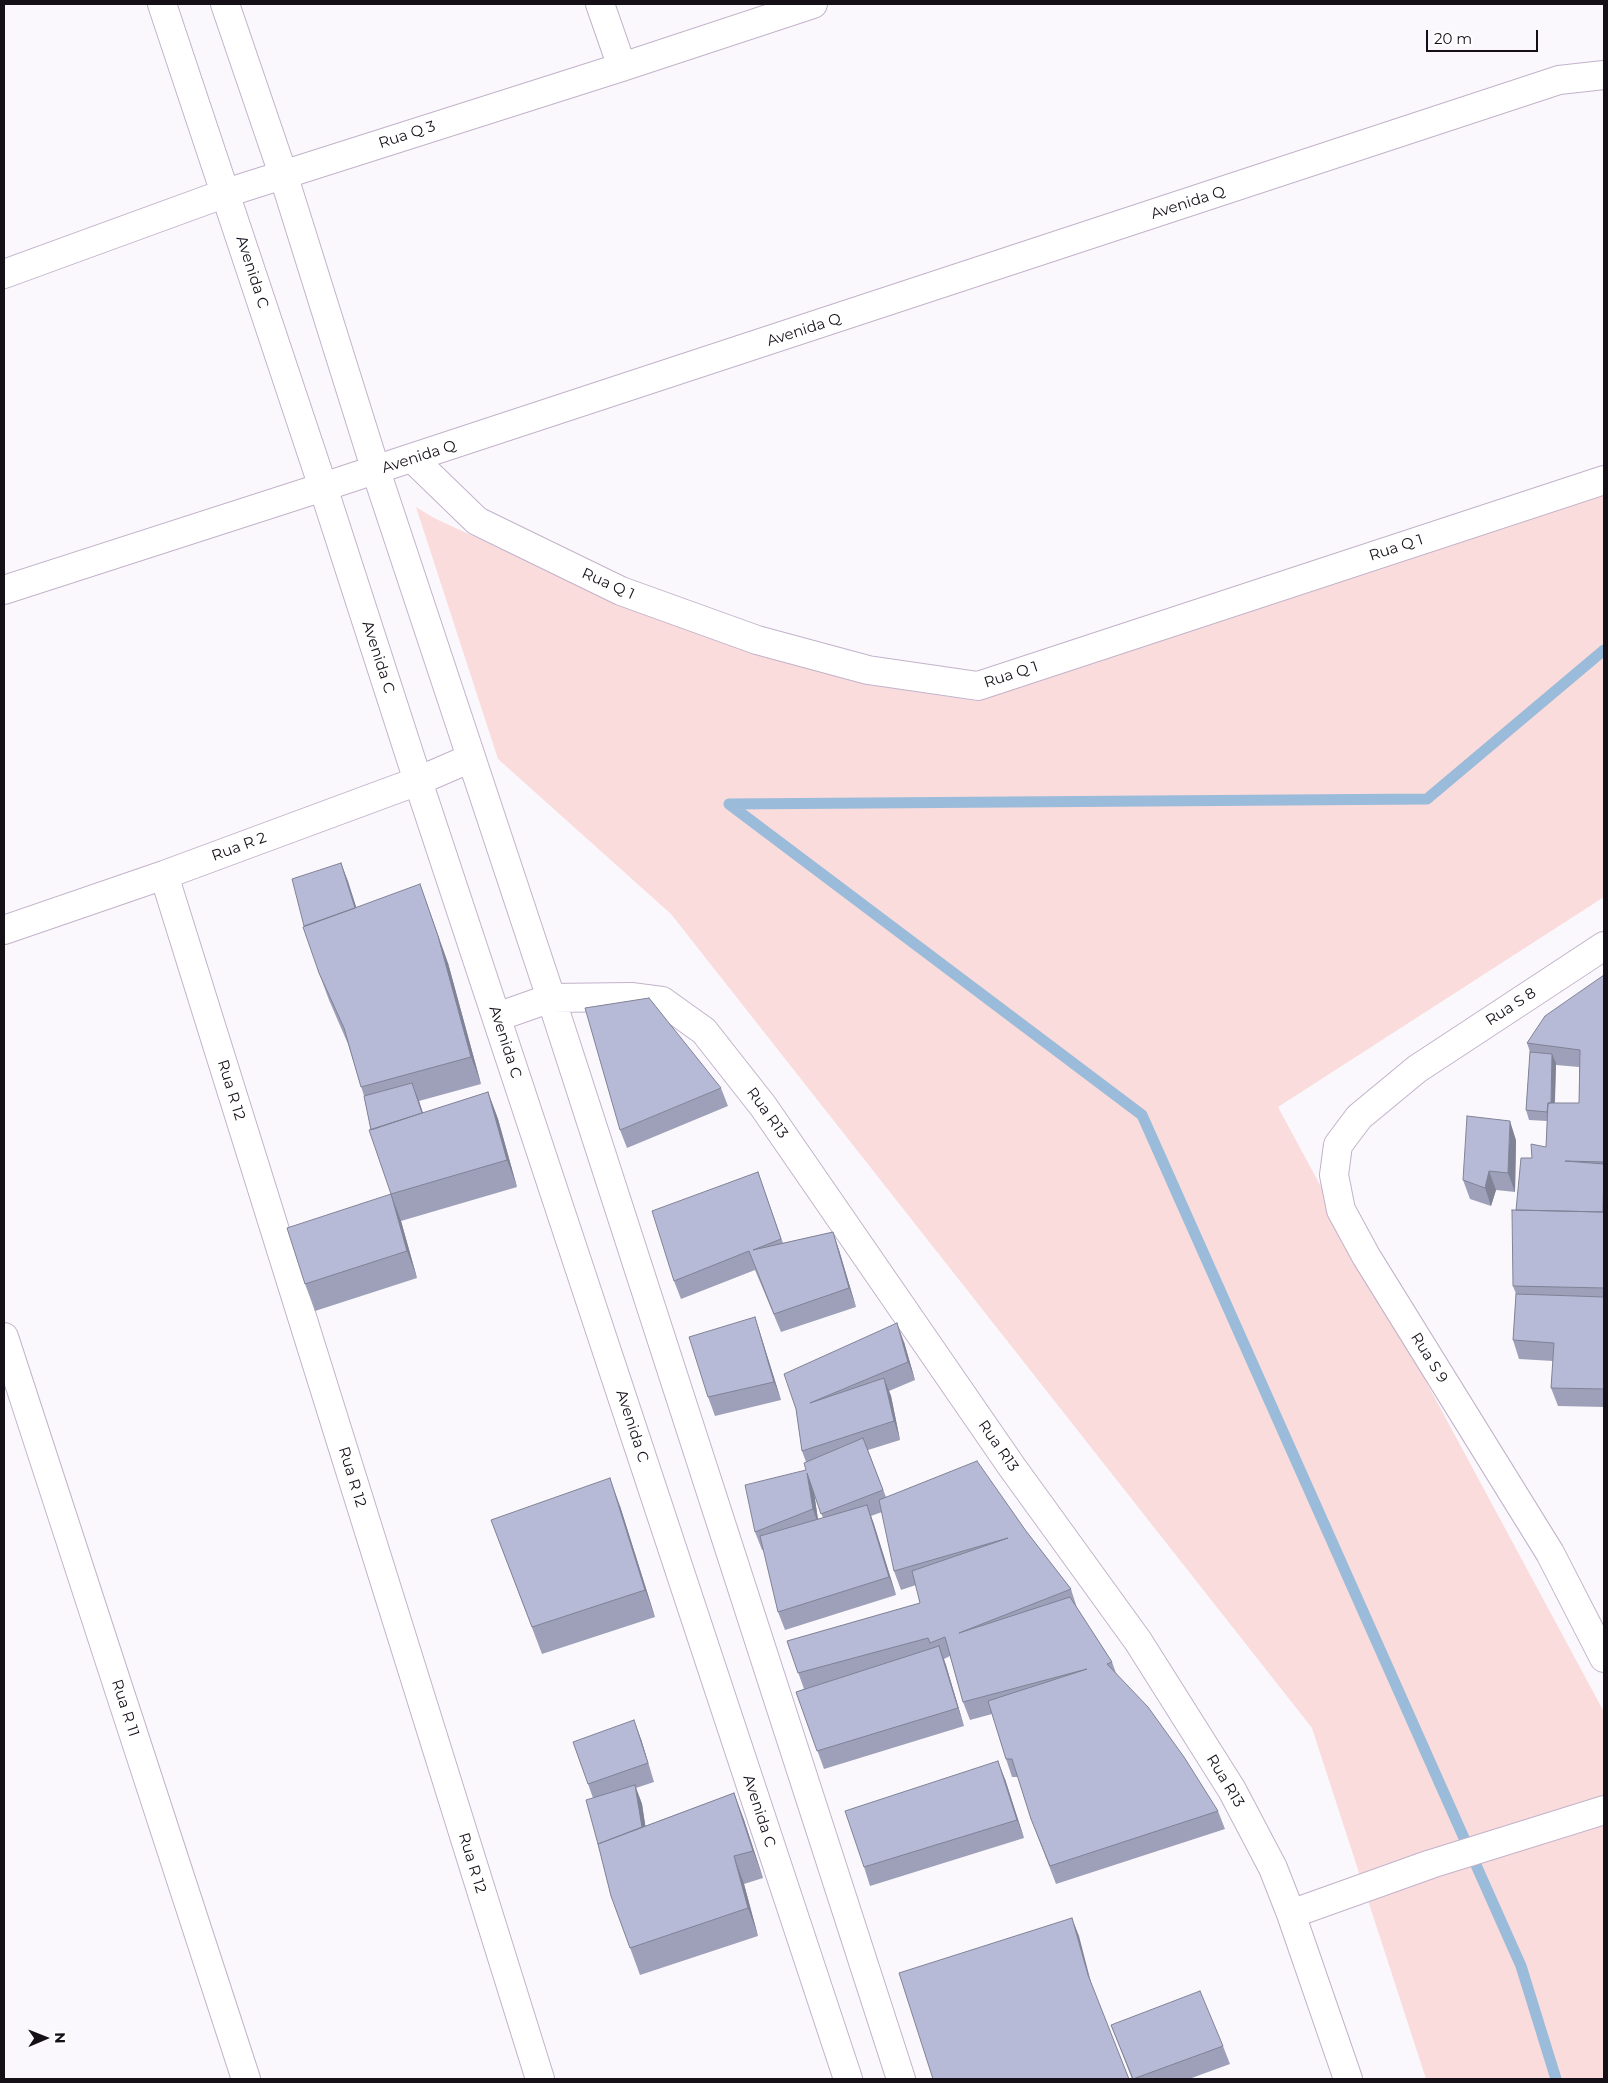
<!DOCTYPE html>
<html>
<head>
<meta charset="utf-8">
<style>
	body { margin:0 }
	#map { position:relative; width:1608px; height:2083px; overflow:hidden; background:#fbf8fd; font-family:Montserrat,sans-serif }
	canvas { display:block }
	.frame { position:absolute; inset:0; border:5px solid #150f18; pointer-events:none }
	.north { position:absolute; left:20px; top:2013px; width:50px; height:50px; -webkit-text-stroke:4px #fff; paint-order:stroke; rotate:89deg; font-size:14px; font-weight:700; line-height:20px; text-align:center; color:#150f18 }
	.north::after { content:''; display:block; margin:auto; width:18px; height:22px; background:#150f18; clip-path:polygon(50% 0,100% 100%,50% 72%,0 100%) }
	.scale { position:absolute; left:1426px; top:30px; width:112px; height:22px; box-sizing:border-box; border:2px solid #150f18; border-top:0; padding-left:6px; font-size:15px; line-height:18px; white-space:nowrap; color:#150f18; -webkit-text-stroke:4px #fff; paint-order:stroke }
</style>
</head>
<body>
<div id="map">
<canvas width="1608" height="2083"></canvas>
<div class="frame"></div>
<div class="north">N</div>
<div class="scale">20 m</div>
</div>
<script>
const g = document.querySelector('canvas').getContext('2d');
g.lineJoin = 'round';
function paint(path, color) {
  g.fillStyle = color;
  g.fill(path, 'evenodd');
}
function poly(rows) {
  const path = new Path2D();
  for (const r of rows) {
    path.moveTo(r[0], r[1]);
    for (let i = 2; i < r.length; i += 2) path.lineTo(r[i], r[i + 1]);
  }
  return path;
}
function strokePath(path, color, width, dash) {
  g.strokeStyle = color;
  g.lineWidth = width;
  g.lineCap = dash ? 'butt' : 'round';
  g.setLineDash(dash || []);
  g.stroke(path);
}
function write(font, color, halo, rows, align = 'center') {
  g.font = font + ' Montserrat,sans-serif';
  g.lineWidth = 4.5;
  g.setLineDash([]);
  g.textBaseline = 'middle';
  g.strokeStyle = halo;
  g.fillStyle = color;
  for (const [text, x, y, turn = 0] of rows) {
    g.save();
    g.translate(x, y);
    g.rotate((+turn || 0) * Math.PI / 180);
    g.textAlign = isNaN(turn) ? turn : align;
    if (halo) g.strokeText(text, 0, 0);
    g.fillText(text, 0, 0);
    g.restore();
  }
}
paint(poly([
	[1604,495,1604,897,1278,1107,1604,1712,1604,2079,1426,2079,1312,1728,671,914,498,759,416,507,434,518,611,600,753,652,865,684,977,701]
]), '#f9dcdb');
strokePath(poly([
	[729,804,1142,1115,1521,1966,1556,2079],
	[729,804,1427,799,1604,650]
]), '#9bbbda', 11);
const minor = poly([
	[600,4,622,67],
	[4,274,226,193,622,67,813,4],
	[413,459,477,521,621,591,757,640,868,670,978,686,1604,480],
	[376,471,551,998,901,2079],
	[4,590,323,487,418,781,848,2079],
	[164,875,540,2079],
	[4,930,164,875,418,781,471,758],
	[1604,946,1417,1069,1359,1117,1338,1145,1334,1175,1341,1210,1366,1256,1550,1553,1604,1658],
	[497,1017,551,998,631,997,662,1001,704,1031,763,1106,1012,1467,1138,1641,1232,1790,1273,1868,1291,1914,1348,2079],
	[4,1337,246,2079],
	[1291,1914,1431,1864,1604,1810]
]);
const tertiary = poly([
	[162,4,323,487,1559,80,1604,75],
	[225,4,283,174,376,471]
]);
strokePath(minor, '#c2b2cb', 30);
strokePath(tertiary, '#c2b2cb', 30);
strokePath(minor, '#fff', 28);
strokePath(tertiary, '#fff', 28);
paint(poly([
	[341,863,356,907,448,963,481,1084,419,1101,423,1113,488,1092,498,1119,517,1187,401,1221,417,1278,315,1311,305,1284,391,1194,371,1130,364,1096,348,1044,329,1000,319,973,304,926],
	[1604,975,1604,1407,1558,1406,1551,1388,1553,1361,1519,1359,1513,1340,1516,1294,1513,1286,1516,1210,1532,1158,1546,1147,1547,1121,1529,1120,1526,1110,1530,1052,1527,1043],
	[1556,1065,1579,1067,1579,1103,1555,1103],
	[721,1088,728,1106,627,1148,620,1130],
	[1516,1140,1515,1192,1496,1190,1491,1206,1470,1199,1463,1180],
	[758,1172,783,1243,833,1232,839,1250,856,1307,781,1332,755,1270,681,1299,674,1281],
	[755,1317,761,1336,781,1400,715,1416,708,1397],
	[904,1342,915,1380,889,1391,891,1396,900,1440,868,1450,886,1497,1026,1531,1071,1589,1077,1608,1112,1662,1116,1673,1218,1811,1225,1829,1056,1884,1031,1819,1018,1777,1012,1777,1006,1759,992,1714,970,1720,963,1702,950,1656,944,1659,964,1726,824,1769,796,1692,804,1689,787,1641,920,1603,916,1585,901,1590,894,1571,882,1512,871,1516,896,1595,785,1630,778,1612,764,1550,762,1550,755,1532,806,1470,806,1462,802,1451,796,1409],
	[814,1493,823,1518,818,1519],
	[620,1506,655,1617,542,1654,491,1520],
	[641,1739,654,1782,636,1788,642,1804,645,1826,734,1793,744,1820,763,1878,744,1884,758,1936,640,1975,611,1896,598,1844,593,1798,573,1742],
	[1005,1779,1024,1838,870,1886,864,1867],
	[1111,2025,1223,2046,1230,2064,1189,2079,1132,2079]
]), '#9da0b8');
paint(poly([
	[341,863,348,881,365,935,358,916],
	[420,884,448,963,481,1084,471,1057],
	[1552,1054,1556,1063,1554,1122,1551,1112],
	[412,1083,419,1101,432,1141,425,1122],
	[488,1092,498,1119,517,1187,507,1160],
	[1510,1121,1516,1140,1515,1192,1508,1173],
	[1489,1171,1496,1190,1491,1206,1485,1188],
	[1604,1183,1604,1226,1602,1221],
	[391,1194,401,1221,417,1278,407,1251],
	[833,1232,839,1250,856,1307,849,1288],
	[755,1317,761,1336,781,1400,774,1382],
	[897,1323,904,1342,915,1380,908,1362],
	[884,1378,891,1396,900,1440,894,1421],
	[807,1473,814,1492,819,1527,813,1509],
	[610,1478,620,1506,655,1617,645,1590],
	[867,1505,874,1524,896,1595,889,1577],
	[939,1646,946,1665,964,1726,958,1708],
	[634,1720,641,1739,654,1782,648,1763],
	[998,1761,1005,1779,1024,1838,1017,1820],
	[635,1785,642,1804,650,1855,643,1836],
	[734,1793,744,1820,763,1878,753,1851],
	[734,1856,744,1884,758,1936,748,1908],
	[1072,1918,1079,1936,1094,1994,1088,1975]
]), '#808296');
const building = poly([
	[341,863,355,908,304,926,292,879,341,863],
	[420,884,438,936,471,1057,361,1087,344,1028,319,973,303,927,420,884],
	[1604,975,1604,1162,1565,1161,1604,1164,1603,1212,1516,1210,1521,1158,1532,1158,1531,1144,1546,1147,1548,1103,1579,1103,1580,1050,1527,1043,1545,1016,1604,975],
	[649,998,721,1088,620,1130,585,1008,649,998],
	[1530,1052,1552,1054,1551,1103,1548,1103,1547,1112,1526,1110,1530,1052],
	[412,1083,422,1113,371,1130,364,1096,412,1083],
	[488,1092,507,1160,391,1194,407,1251,305,1284,287,1228,391,1194,369,1130,488,1092],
	[1467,1116,1510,1121,1508,1173,1489,1171,1485,1188,1463,1180,1467,1116],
	[758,1172,781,1239,753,1250,833,1232,849,1288,774,1314,749,1251,674,1281,652,1211,758,1172],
	[1512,1210,1604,1212,1604,1288,1513,1286,1512,1210],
	[1516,1294,1604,1297,1604,1389,1551,1388,1554,1343,1513,1340,1516,1294],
	[755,1317,774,1382,708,1397,689,1337,755,1317],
	[897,1323,908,1362,810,1403,884,1378,894,1421,802,1451,796,1409,784,1374,897,1323],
	[863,1438,883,1490,821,1514,807,1473,813,1509,755,1532,745,1485,806,1470,804,1463,863,1438],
	[977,1461,1026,1531,1071,1589,959,1633,1070,1597,1112,1662,1107,1664,1148,1707,1184,1757,1218,1811,1050,1866,1031,1819,1012,1759,1006,1759,988,1701,1087,1669,963,1702,945,1637,930,1643,928,1638,798,1673,787,1641,920,1603,912,1571,1008,1538,894,1571,879,1500,977,1461],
	[610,1478,645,1590,532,1627,491,1520,610,1478],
	[867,1505,889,1577,778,1612,760,1536,867,1505],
	[939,1646,958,1708,817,1751,796,1692,939,1646],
	[634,1720,648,1763,588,1784,573,1742,634,1720],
	[998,1761,1017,1820,864,1867,845,1811,998,1761],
	[635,1785,642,1827,598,1844,586,1800,635,1785],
	[734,1793,753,1851,734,1856,748,1908,630,1948,611,1896,598,1844,734,1793],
	[1072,1918,1088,1975,1129,2079,933,2079,899,1973,1072,1918],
	[1200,1991,1223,2046,1133,2079,1111,2025,1200,1991]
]);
paint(building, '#b7bad6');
strokePath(building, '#808296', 1);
write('15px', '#150f18', '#fff', [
	["Rua Q 3",407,135,-18],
	["Avenida Q",1188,203,-18],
	["Avenida C",252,272,72],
	["Avenida Q",804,330,-18],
	["Avenida Q",419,457,-18],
	["Rua Q 1",1396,548,-18],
	["Rua Q 1",608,584,24],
	["Avenida C",378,657,72],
	["Rua Q 1",1011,675,-18],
	["Rua R 2",239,847,-20],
	["Rua S 8",1511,1007,-33],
	["Avenida C",505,1042,72],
	["Rua R 12",231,1090,73],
	["Rua R13",767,1113,54],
	["Rua S 9",1429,1358,58],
	["Avenida C",632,1426,72],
	["Rua R13",998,1446,55],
	["Rua R 12",352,1477,73],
	["Rua R 11",125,1708,72],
	["Rua R13",1225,1781,59],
	["Avenida C",759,1811,72],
	["Rua R 12",472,1863,73]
]);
</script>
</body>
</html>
